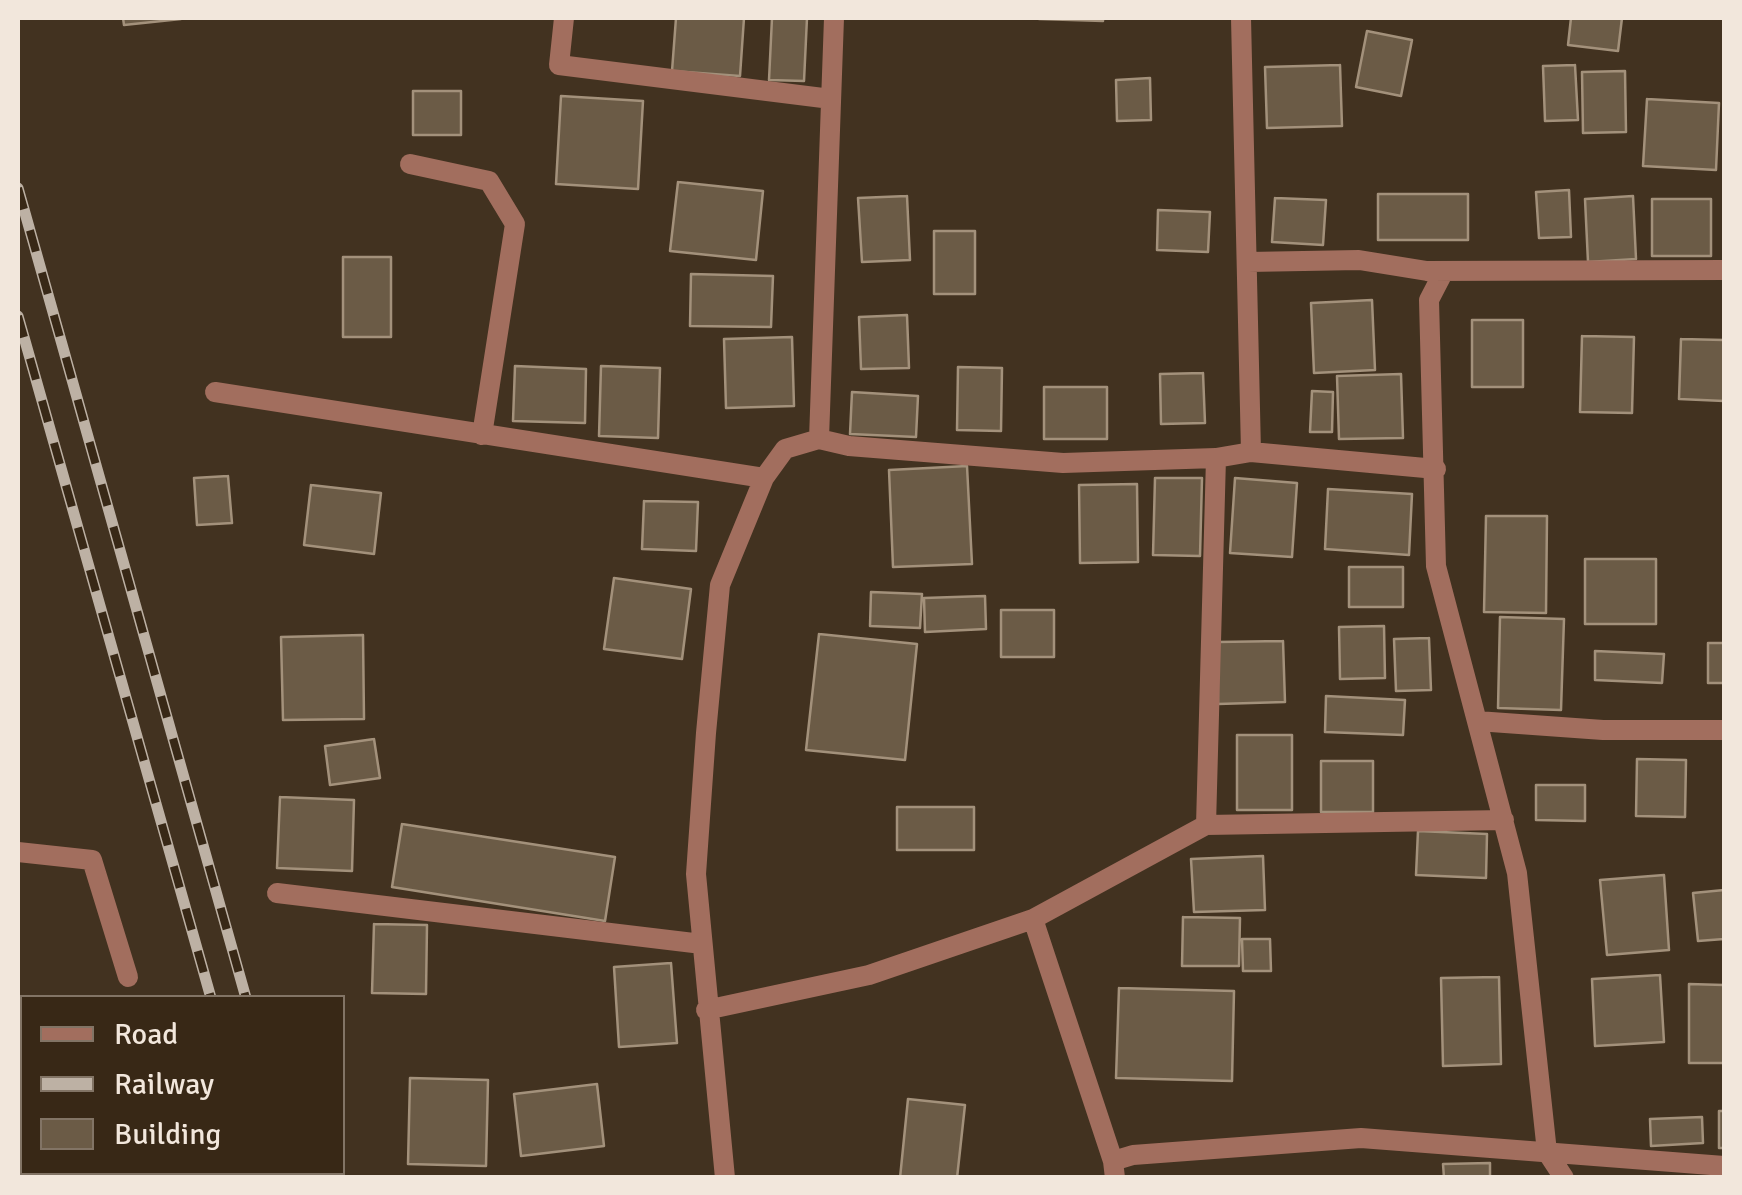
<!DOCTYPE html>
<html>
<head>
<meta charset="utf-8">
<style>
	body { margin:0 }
	#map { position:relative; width:1742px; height:1195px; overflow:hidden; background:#423220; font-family:Signika,sans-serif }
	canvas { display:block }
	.frame { position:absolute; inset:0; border:20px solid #f2e7dc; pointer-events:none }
	.legend { position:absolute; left:20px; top:995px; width:325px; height:180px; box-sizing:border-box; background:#382816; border:2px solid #827465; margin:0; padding:12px 18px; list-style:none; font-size:30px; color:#f2e7dc }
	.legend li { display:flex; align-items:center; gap:20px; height:50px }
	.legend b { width:50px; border:2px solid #827465 }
</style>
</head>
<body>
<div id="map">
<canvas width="1742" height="1195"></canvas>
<div class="frame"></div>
<ul class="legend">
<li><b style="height:12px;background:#a26e5e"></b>Road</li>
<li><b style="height:12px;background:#bdb1a4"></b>Railway</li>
<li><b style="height:28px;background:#6b5b46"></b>Building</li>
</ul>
</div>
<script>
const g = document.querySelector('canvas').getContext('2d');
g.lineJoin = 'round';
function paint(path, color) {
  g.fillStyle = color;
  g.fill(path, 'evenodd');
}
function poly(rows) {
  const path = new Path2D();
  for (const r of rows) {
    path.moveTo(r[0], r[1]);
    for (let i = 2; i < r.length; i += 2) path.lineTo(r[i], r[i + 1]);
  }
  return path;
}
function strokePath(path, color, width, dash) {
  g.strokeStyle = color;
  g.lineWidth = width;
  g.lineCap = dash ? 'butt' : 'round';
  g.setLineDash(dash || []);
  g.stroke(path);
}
const building = poly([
	[123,18,181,18,181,19,124,25,123,18],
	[676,18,744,18,740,76,672,71,676,18],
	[772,18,807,18,804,81,769,80,772,18],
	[1039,18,1103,18,1103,21,1039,19,1039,18],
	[1571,18,1622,18,1618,51,1568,45,1571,18],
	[1367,31,1412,40,1401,96,1356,87,1367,31],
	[1340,65,1342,126,1267,128,1265,67,1340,65],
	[1575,65,1578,120,1545,121,1543,66,1575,65],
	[1625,71,1626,132,1583,133,1582,72,1625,71],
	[1150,78,1151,120,1117,121,1116,80,1150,78],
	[413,91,461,91,461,135,413,135,413,91],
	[561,96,643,101,638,189,556,184,561,96],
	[1647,99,1719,103,1716,170,1643,166,1647,99],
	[678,182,763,191,756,260,670,251,678,182],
	[1569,190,1571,237,1539,238,1536,192,1569,190],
	[1378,194,1468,194,1468,240,1378,240,1378,194],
	[907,196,910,260,862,262,858,198,907,196],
	[1633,196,1636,259,1588,262,1585,199,1633,196],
	[1275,198,1326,200,1323,245,1272,242,1275,198],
	[1652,199,1711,199,1711,256,1652,256,1652,199],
	[1158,210,1210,212,1208,252,1157,250,1158,210],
	[934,231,975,231,975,294,934,294,934,231],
	[343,257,391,257,391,337,343,337,343,257],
	[691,274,773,276,771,327,690,326,691,274],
	[1372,300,1375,370,1314,373,1311,303,1372,300],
	[907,315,909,368,861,369,859,317,907,315],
	[1472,320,1523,320,1523,387,1472,387,1472,320],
	[1582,336,1634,337,1632,413,1580,412,1582,336],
	[792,337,794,406,726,408,724,339,792,337],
	[1681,339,1724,340,1724,401,1679,399,1681,339],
	[515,366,586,369,585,423,513,421,515,366],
	[601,366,660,368,658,438,599,436,601,366],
	[958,367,1002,368,1001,431,957,430,958,367],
	[1203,373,1205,423,1161,424,1160,374,1203,373],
	[1401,374,1403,438,1339,439,1337,376,1401,374],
	[1044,387,1107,387,1107,439,1044,439,1044,387],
	[1312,391,1333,392,1332,432,1310,432,1312,391],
	[852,392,918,396,916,437,850,434,852,392],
	[967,466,972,564,893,567,889,470,967,466],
	[228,476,232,523,197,525,194,478,228,476],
	[1155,478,1202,478,1200,556,1153,555,1155,478],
	[1235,478,1297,483,1292,557,1230,553,1235,478],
	[1137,484,1138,562,1080,563,1079,485,1137,484],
	[311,485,381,493,374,554,304,545,311,485],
	[1328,489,1412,494,1409,555,1325,549,1328,489],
	[644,501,698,502,696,551,642,549,644,501],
	[1486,516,1547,516,1546,613,1484,612,1486,516],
	[1585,559,1656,559,1656,624,1585,624,1585,559],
	[1349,567,1403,567,1403,607,1349,607,1349,567],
	[614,578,691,589,682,659,604,649,614,578],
	[871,592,922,594,920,628,870,626,871,592],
	[985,596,986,629,925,632,924,598,985,596],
	[1001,610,1054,610,1054,657,1001,657,1001,610],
	[1500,617,1564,619,1561,710,1498,708,1500,617],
	[1384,626,1385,678,1340,679,1339,627,1384,626],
	[819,634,917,644,905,760,806,750,819,634],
	[363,635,364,719,283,720,281,637,363,635],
	[1429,638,1431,690,1396,691,1394,639,1429,638],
	[1283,641,1285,702,1218,704,1217,642,1283,641],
	[1708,643,1724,643,1724,683,1708,683,1708,643],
	[1595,651,1664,654,1662,683,1595,680,1595,651],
	[1326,696,1405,700,1403,735,1325,732,1326,696],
	[1237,735,1292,735,1292,810,1237,810,1237,735],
	[374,739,380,778,330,785,325,746,374,739],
	[1637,759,1686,760,1685,817,1636,816,1637,759],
	[1321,761,1373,761,1373,812,1321,812,1321,761],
	[1536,785,1585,785,1585,821,1536,820,1536,785],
	[280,797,354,800,352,871,277,868,280,797],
	[897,807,974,807,974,850,897,850,897,807],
	[402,824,615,857,605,921,392,887,402,824],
	[1418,831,1487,834,1486,878,1416,875,1418,831],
	[1263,856,1265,910,1194,912,1191,859,1263,856],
	[1664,875,1669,950,1607,955,1600,880,1664,875],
	[1724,890,1724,939,1698,941,1693,893,1724,890],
	[1183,917,1240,918,1239,966,1182,966,1183,917],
	[374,924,427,925,426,994,372,993,374,924],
	[1242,939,1270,939,1271,971,1243,971,1242,939],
	[671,963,677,1043,619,1047,614,967,671,963],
	[1660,975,1664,1042,1595,1046,1592,979,1660,975],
	[1499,977,1501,1064,1443,1066,1441,978,1499,977],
	[1689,984,1724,985,1724,1063,1689,1063,1689,984],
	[1119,988,1234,991,1232,1081,1116,1078,1119,988],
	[410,1078,488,1080,486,1166,408,1164,410,1078],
	[597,1084,604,1146,521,1156,514,1094,597,1084],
	[908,1099,965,1105,957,1178,900,1178,908,1099],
	[1719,1111,1724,1111,1724,1148,1719,1148,1719,1111],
	[1702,1117,1703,1143,1651,1146,1650,1119,1702,1117],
	[1490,1163,1490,1178,1444,1178,1443,1164,1490,1163]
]);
paint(building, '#6b5b46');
strokePath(building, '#a3917b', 2.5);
strokePath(poly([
	[564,18,559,65,831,99],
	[1241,18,1251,452],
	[410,164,489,181,515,224,482,435],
	[1248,262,1359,260,1427,271],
	[215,392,764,478],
	[819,439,834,18],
	[1477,721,1603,730,1724,730],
	[1206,825,1216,458],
	[18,852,92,860,128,977],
	[277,893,702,944],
	[1033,919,1113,1161],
	[706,1010,869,975,1033,919,1206,825,1504,820],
	[725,1178,696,874,706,733,720,585,764,478,785,449,819,439,849,446,1063,463,1216,458,1251,452,1436,469],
	[1115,1178,1113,1161,1133,1155,1361,1138,1724,1166],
	[1564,1178,1547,1152,1517,873,1436,566,1429,300,1443,273,1427,271,1724,270]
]), '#a26e5e', 20);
const rail = poly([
	[18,188,246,998],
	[18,316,211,998],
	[260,1172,262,1178],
	[296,1172,297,1178]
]);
strokePath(rail, '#bdb1a4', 11);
strokePath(rail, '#382816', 8, [22]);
</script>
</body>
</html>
